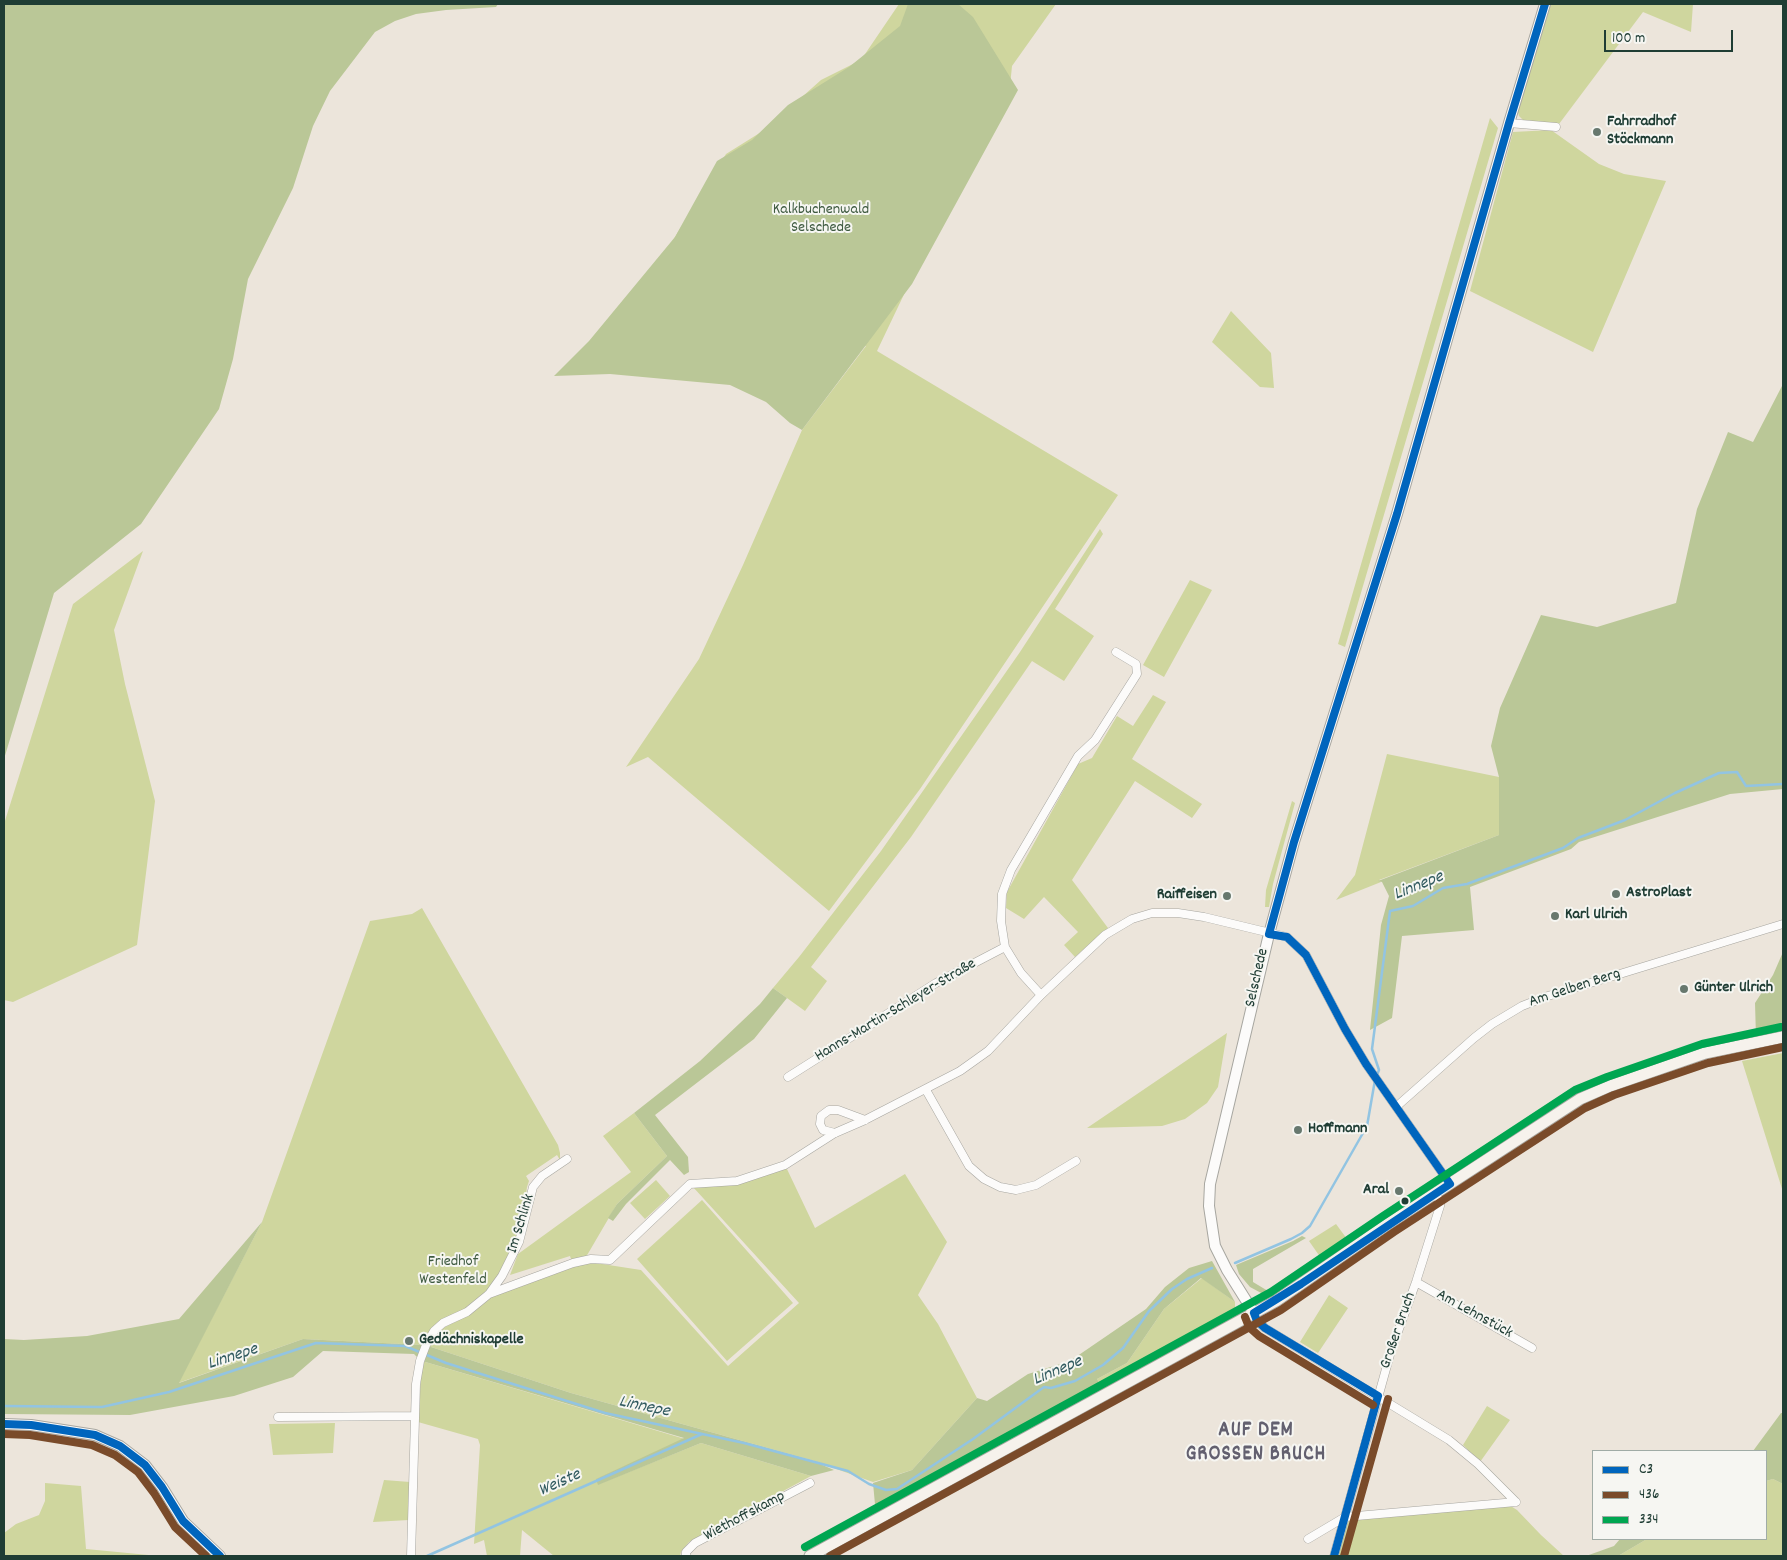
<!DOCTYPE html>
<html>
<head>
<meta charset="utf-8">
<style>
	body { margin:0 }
	#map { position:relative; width:1787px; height:1560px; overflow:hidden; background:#ece5db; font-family:Dekko,sans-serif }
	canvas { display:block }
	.frame { position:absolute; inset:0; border:5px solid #1f3d34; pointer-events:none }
	.legend { position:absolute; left:1592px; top:1450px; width:175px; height:90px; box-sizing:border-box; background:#f6f6f2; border:1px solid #a0aca6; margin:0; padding:6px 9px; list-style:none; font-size:15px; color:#1f3d34 }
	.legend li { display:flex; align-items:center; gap:10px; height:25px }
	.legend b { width:25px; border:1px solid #a0aca6 }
	.scale { position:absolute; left:1604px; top:30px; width:129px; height:22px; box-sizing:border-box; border:2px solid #1f3d34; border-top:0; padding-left:6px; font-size:15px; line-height:18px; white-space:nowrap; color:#1f3d34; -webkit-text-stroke:4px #f6f6f2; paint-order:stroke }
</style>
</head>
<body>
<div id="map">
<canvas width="1787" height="1560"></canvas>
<div class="frame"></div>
<ul class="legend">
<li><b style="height:6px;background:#0065bd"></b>C3</li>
<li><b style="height:6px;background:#7a4b2a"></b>436</li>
<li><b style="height:6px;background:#00a651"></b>334</li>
</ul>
<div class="scale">100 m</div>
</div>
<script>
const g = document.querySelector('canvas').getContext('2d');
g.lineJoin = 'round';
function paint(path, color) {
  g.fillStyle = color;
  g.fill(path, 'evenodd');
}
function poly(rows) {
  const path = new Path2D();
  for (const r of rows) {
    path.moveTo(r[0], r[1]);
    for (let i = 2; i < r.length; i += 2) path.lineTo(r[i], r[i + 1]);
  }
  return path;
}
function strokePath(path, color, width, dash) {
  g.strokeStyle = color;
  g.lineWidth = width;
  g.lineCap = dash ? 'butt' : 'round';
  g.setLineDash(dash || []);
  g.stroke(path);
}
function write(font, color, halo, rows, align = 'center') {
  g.font = font + ' Dekko,sans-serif';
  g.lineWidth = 4;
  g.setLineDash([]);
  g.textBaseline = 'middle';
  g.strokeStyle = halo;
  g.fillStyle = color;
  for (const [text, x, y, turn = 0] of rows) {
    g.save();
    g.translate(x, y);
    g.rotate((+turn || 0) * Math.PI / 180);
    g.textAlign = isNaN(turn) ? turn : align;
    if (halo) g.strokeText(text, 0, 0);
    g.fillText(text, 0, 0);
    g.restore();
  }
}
paint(poly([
	[899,4,1056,4,1012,66,1010,86,950,198,877,351,1118,495,920,789,829,911,648,757,626,767,699,659,743,565,802,430,866,346,662,258,726,154,766,129,821,80,861,60],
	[1551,4,1693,4,1691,32,1643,12,1559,124,1523,120,1519,116,1517,109],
	[1490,118,1498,128,1345,647,1338,644],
	[1551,130,1599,164,1624,174,1666,181,1593,352,1470,291,1513,132],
	[1231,311,1271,353,1274,388,1260,387,1212,342],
	[1100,529,1103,534,1055,609,1094,636,1064,681,1032,661,911,837,811,967,827,981,805,1011,773,988,799,957,881,851,1020,652],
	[143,551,114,630,125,684,155,801,137,945,13,1002,4,1000,4,824,73,604],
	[1190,580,1212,590,1164,677,1143,665],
	[1153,695,1166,702,1132,759,1202,804,1192,818,1135,781,1072,880,1108,928,1075,957,1064,945,1078,932,1044,897,1024,919,1006,908,1007,892,1078,764,1092,758,1117,716,1133,726],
	[1387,754,1499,777,1499,835,1379,880,1381,882,1336,900,1355,875],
	[1292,801,1295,803,1273,884,1269,907,1265,907,1266,890],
	[422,908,558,1145,560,1153,560,1160,557,1155,526,1176,529,1181,527,1187,521,1231,512,1252,491,1287,478,1300,462,1311,423,1345,303,1339,178,1383,262,1222,370,921,412,914],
	[1227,1033,1218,1087,1207,1103,1185,1119,1162,1126,1087,1128],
	[1783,1053,1783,1192,1742,1061],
	[634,1113,667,1156,617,1204,586,1257,572,1262,570,1256,510,1275,518,1254,631,1172,603,1136],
	[786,1167,815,1228,905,1174,947,1242,918,1295,938,1324,977,1398,912,1470,873,1482,811,1460,571,1393,428,1346,435,1335,445,1327,473,1311,487,1299,548,1276,589,1262,641,1270,728,1366,799,1303,693,1187],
	[656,1180,670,1196,645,1219,630,1203],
	[702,1200,793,1303,727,1361,637,1259],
	[1336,1224,1350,1243,1323,1261,1309,1241],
	[1202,1278,1235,1302,1235,1312,1221,1326,1103,1389,1097,1379,1127,1363,1164,1309],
	[1329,1295,1348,1308,1318,1353,1300,1342],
	[422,1361,685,1439,597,1479,599,1484,701,1443,811,1476,689,1542,681,1552,680,1556,554,1556,522,1530,520,1556,487,1556,484,1540,474,1544,480,1445,478,1439,418,1422],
	[1487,1406,1510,1420,1480,1462,1463,1445],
	[335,1423,333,1453,273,1455,269,1424],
	[1773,1479,1783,1484,1783,1556,1618,1556,1647,1539,1766,1539,1766,1481],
	[384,1480,410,1482,409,1520,373,1522],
	[45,1483,81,1486,86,1549,159,1556,4,1556,4,1533,16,1524,39,1515,45,1501],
	[1509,1505,1517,1510,1541,1535,1564,1556,1337,1556,1346,1524,1350,1520]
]), '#cfd69e');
paint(poly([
	[4,4,498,4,496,7,446,10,416,14,395,21,375,32,330,91,313,126,293,188,248,279,233,359,219,409,141,524,54,593,4,759],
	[908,4,958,4,973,17,1018,90,912,284,802,430,790,423,766,402,730,385,610,374,554,376,589,341,675,237,717,161,752,140,788,105,849,67,900,26],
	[1783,384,1783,789,1730,794,1579,842,1571,849,1470,887,1474,930,1402,936,1392,1018,1370,1030,1381,925,1389,896,1382,882,1378,881,1499,835,1499,777,1491,746,1500,708,1541,615,1597,627,1676,603,1697,509,1728,432,1753,442],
	[1783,952,1783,1030,1756,1037,1755,1003,1773,975],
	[773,988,787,998,754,1039,655,1115,688,1157,689,1172,684,1175,670,1160,626,1204,613,1221,608,1218,617,1204,667,1156,634,1113,700,1061,760,1004],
	[262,1222,179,1383,303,1339,423,1345,419,1359,414,1354,323,1351,293,1377,234,1396,130,1415,4,1414,4,1339,24,1340,87,1336,179,1319],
	[1302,1236,1306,1238,1253,1269,1253,1282,1268,1291,1263,1294,1250,1287,1239,1274,1236,1265,1293,1241],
	[1212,1261,1235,1302,1201,1278,1164,1309,1127,1363,1097,1379,1103,1389,1019,1433,876,1515,873,1483,912,1470,977,1398,987,1401,1028,1374,1070,1361,1146,1309,1165,1287,1189,1268],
	[428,1346,571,1393,811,1460,834,1470,811,1476,701,1443,598,1485,596,1479,684,1438,422,1361],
	[1781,1413,1783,1413,1783,1484,1773,1479,1766,1481,1766,1451,1753,1451],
	[1620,1539,1647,1539,1618,1556,1586,1556,1614,1546]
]), '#bac797');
strokePath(poly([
	[1377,1075,1379,1070,1372,1049,1390,911,1413,906,1443,888,1467,884,1563,848,1578,838,1625,820,1675,793,1719,773,1737,772,1746,786,1783,784],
	[1235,1263,1291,1239,1302,1233,1310,1226,1367,1126,1375,1080],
	[4,1406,102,1407,169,1392,316,1343,405,1346,446,1363,605,1413,744,1443,848,1471,869,1484,886,1490,897,1489,973,1439,1044,1387,1051,1388,1075,1381,1103,1365,1123,1348,1149,1311,1172,1289,1187,1279,1212,1268],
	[427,1556,702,1434]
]), '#92c4e2', 2.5);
const minor = poly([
	[1509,123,1556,127],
	[1041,995,1021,973,1005,947,1001,921,1002,894,1011,870,1078,756,1095,740,1137,674,1136,664,1116,652],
	[788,1077,936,983,1005,947],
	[926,1090,969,1166,984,1179,1000,1187,1016,1190,1036,1185,1076,1161],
	[1396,1107,1474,1038,1492,1024,1522,1006,1548,996,1783,924],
	[835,1133,823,1130,820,1124,821,1116,829,1110,838,1110,865,1120],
	[1416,1282,1532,1348],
	[489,1294,573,1263,591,1259,610,1260,690,1184,737,1181,785,1165,835,1133,865,1120,960,1071,988,1051,1041,995,1105,935,1132,919,1152,913,1178,913,1204,917,1287,937,1306,955,1345,1029,1366,1064,1450,1184],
	[1254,1313,1257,1321,1265,1328,1449,1440,1478,1464,1516,1502],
	[278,1417,414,1416],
	[1308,1539,1345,1517,1516,1502],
	[411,1556,416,1384,420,1361,426,1345,434,1331,443,1323,467,1312,489,1294,502,1276,519,1242,533,1187,542,1176,567,1159],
	[686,1556,686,1552,695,1543,810,1483],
	[1334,1556,1391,1351,1416,1282,1440,1206,1440,1202,1435,1193]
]);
const tertiary = poly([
	[1254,1313,1227,1270,1215,1246,1209,1206,1210,1184,1269,934,1294,842,1397,514,1509,123,1545,4],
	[4,1424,31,1425,95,1435,120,1446,145,1465,162,1487,183,1521,220,1556]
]);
const secondary = poly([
	[810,1556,1276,1301,1388,1224,1580,1099,1610,1086,1705,1053,1783,1037]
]);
strokePath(minor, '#a7a6a0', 9);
strokePath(tertiary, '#a7a6a0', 12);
strokePath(secondary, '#a7a6a0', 13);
strokePath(minor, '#fcfbfa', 8);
strokePath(tertiary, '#fcfbfa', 10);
strokePath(secondary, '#f6f2ec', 11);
strokePath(poly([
	[1269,934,1294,842,1397,514,1509,123,1545,4],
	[1269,934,1287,937,1306,955,1345,1029,1366,1064,1450,1184],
	[1254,1313,1301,1284,1450,1184],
	[1254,1313,1257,1321,1265,1328,1378,1396],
	[4,1424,31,1425,95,1435,120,1446,145,1465,162,1487,183,1521,220,1556],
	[1334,1556,1378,1396]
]), '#0065bd', 8);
strokePath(poly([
	[1245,1317,1249,1327,1259,1336,1373,1405],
	[4,1434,30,1435,92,1445,115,1455,138,1472,154,1493,175,1527,206,1556],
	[830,1556,1281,1310,1394,1232,1585,1108,1614,1095,1708,1063,1783,1047],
	[1344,1556,1388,1399]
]), '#7a4b2a', 8);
strokePath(poly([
	[805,1547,1271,1292,1383,1216,1575,1090,1607,1077,1702,1044,1781,1027]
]), '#00a651', 8);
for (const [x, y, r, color] of [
	[1597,132,5,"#67786e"],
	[1616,894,5,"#67786e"],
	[1227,896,5,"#67786e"],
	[1555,916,5,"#67786e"],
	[1684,989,5,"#67786e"],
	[1298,1130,5,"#67786e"],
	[1399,1191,5,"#67786e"],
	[1405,1201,4.5,"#1f3d34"],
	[409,1341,5,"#67786e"]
]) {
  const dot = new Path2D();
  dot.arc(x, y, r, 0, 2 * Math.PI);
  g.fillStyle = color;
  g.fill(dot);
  strokePath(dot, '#f6f6f2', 2);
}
write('bold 16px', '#1f3d34', '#f6f6f2', [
	["Fahrradhof",1607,123],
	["Stöckmann",1607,141],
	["AstroPlast",1626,894],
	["Raiffeisen",1217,896,"right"],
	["Karl Ulrich",1565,916],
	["Günter Ulrich",1694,989],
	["Hoffmann",1308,1130],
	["Aral",1389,1191,"right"],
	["Gedächniskapelle",419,1341]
], 'left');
write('16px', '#3d593f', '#f6f6f2', [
	["Kalkbuchenwald",821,211],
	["Selschede",821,229],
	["Friedhof",453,1263],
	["Westenfeld",453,1281]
]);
write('16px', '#1f3d34', '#f6f6f2', [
	["Selschede",1258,978,-77],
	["Am Gelben Berg",1575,989,-18],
	["Hanns-Martin-Schleyer-Straße",896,1011,-31],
	["Im Schlink",522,1224,-73],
	["Am Lehnstück",1474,1315,29],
	["Großer Bruch",1399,1331,-71],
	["Wiethoffskamp",745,1517,-28]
]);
write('italic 18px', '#325b60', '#f6f6f2', [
	["Linnepe",1419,887,-22],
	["Linnepe",233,1358,-18],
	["Linnepe",1058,1372,-23],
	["Linnepe",644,1408,12],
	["Weiste",560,1484,-24]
]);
g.letterSpacing = '1px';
write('bold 21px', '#63606f', '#f6f6f2', [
	["AUF DEM",1256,1432],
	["GROSSEN BRUCH",1256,1456]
]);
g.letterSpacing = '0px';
</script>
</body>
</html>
